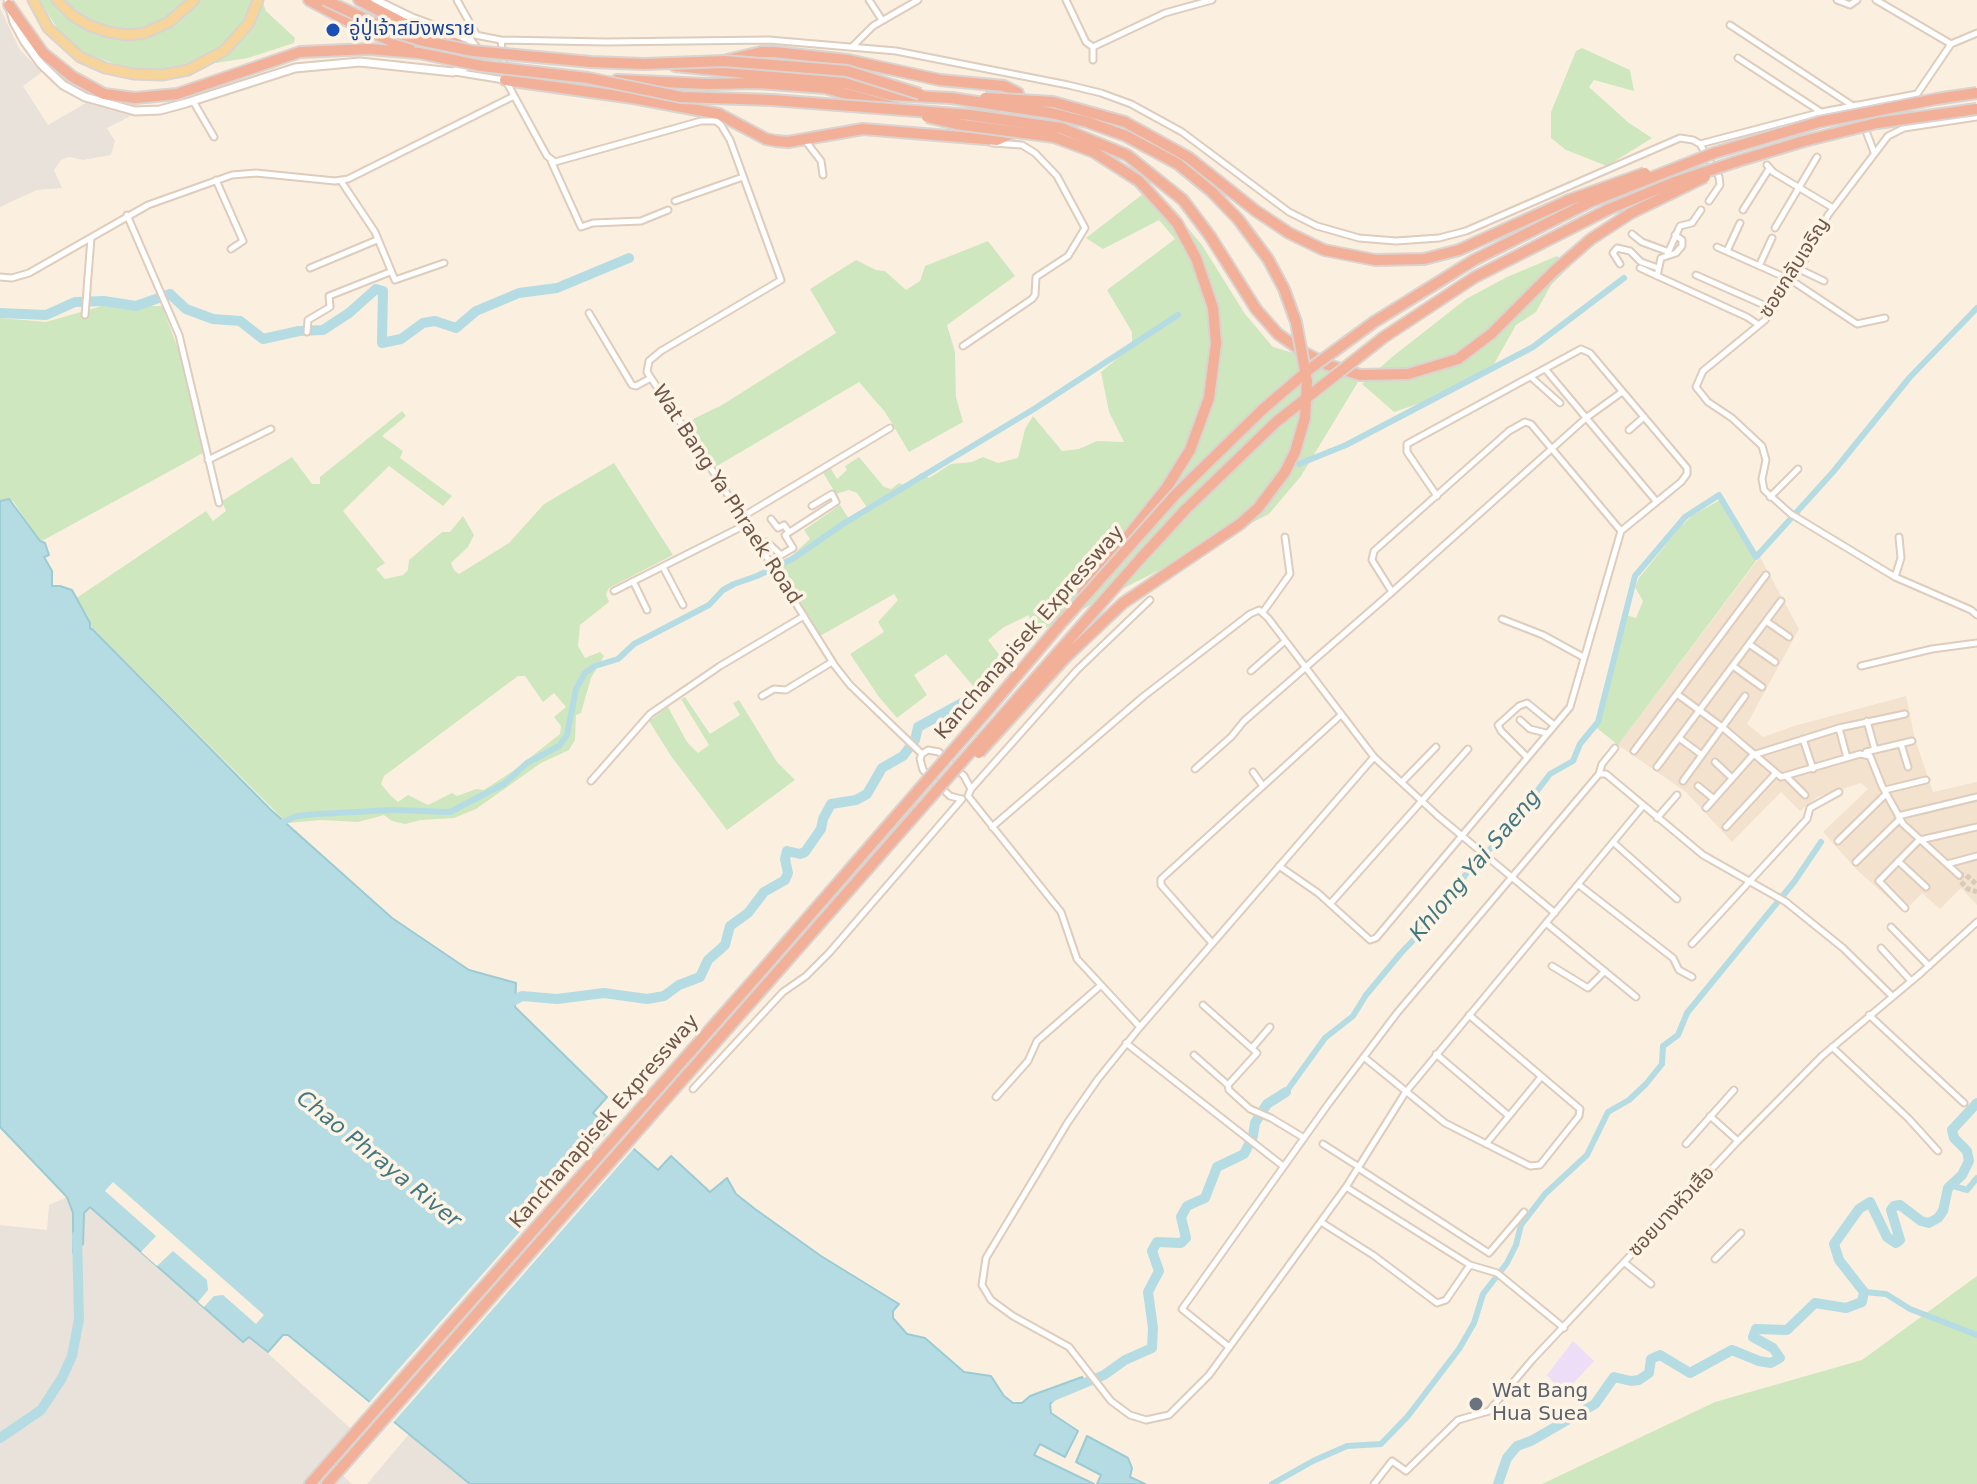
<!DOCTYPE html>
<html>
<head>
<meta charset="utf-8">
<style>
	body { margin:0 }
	canvas { display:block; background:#fbf0e0 }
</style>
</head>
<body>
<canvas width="1977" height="1484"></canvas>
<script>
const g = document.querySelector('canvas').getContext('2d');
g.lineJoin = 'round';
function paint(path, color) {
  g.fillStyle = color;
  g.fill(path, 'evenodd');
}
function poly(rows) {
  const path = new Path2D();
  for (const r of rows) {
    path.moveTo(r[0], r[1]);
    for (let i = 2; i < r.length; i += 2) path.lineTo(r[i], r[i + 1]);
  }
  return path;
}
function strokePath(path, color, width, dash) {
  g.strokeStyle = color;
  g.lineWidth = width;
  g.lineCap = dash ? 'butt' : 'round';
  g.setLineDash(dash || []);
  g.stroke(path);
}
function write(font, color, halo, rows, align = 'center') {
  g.font = font + ' "DejaVu Sans","Noto Sans Thai",sans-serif';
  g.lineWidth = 7;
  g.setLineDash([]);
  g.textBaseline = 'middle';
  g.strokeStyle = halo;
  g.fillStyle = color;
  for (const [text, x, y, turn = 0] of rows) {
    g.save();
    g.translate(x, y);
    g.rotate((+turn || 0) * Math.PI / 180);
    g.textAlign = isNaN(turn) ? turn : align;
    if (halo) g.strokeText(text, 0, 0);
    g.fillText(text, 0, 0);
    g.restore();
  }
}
paint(poly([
	[1760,557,1799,629,1747,724,1763,737,1794,726,1906,696,1915,739,1933,792,1977,782,1977,905,1961,888,1940,909,1922,893,1904,912,1857,870,1823,832,1868,789,1861,783,1817,797,1800,811,1781,792,1732,842,1686,792,1618,745]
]), '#f2e2ce');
paint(poly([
	[0,8,20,50,42,72,23,86,48,125,86,103,131,116,107,128,115,141,111,155,83,160,69,157,61,160,54,170,62,188,37,190,0,207],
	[67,1197,73,1213,73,1252,83,1244,84,1213,90,1207,243,1342,249,1336,361,1438,336,1469,352,1484,0,1484,0,1225,47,1230,49,1205],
	[409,1434,470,1484,367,1484]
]), '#e9e2db');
paint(poly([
	[1573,1341,1594,1361,1559,1399,1552,1391,1557,1386,1547,1375]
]), '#edddf7');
paint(poly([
	[39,0,262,0,266,11,295,38,294,43,248,58,144,74,70,48],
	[1582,48,1630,70,1634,91,1594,80,1589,87,1629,123,1652,138,1607,166,1566,150,1551,138,1551,112,1576,51],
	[1148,190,1183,222,1202,245,1245,314,1273,347,1304,356,1358,382,1301,476,1269,514,1032,635,1029,615,1004,627,988,640,1010,669,984,699,946,654,914,675,927,695,897,718,879,697,850,654,884,632,878,622,898,600,894,594,820,636,778,568,810,539,804,530,840,505,847,516,854,520,868,509,857,493,849,490,836,494,822,471,830,467,837,479,847,470,845,466,859,457,884,487,891,489,899,483,904,485,921,473,929,478,951,464,972,462,983,457,998,463,1018,458,1025,429,1033,416,1062,451,1079,449,1097,441,1124,442,1109,412,1101,372,1132,346,1132,332,1107,290,1175,239,1159,220,1103,249,1086,238],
	[988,241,1015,276,947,325,955,352,956,397,963,422,909,452,885,412,859,382,712,469,685,423,722,405,836,333,810,289,856,260,876,270,885,271,906,290,920,281,925,266],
	[1557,256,1570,266,1551,285,1536,312,1516,325,1494,364,1435,398,1394,412,1362,384,1392,357,1466,299,1507,277],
	[102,306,162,306,180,354,203,453,40,542,13,501,0,501,0,318,46,322],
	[402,411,406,416,382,436,403,451,400,458,452,496,443,506,389,466,343,511,385,563,376,569,385,579,403,575,408,570,409,560,442,532,450,532,463,516,474,535,468,547,451,563,454,570,459,574,509,543,544,504,614,463,673,555,609,588,606,594,609,602,580,625,578,646,585,658,600,652,604,656,591,678,581,713,576,715,575,740,569,750,541,763,476,809,454,818,421,820,405,824,392,821,384,815,358,822,321,820,287,823,93,629,90,630,75,599,206,511,213,521,226,511,222,501,292,457,312,484,320,484,320,477],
	[518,676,525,676,543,702,554,693,566,707,554,717,561,726,560,734,513,771,484,790,476,789,457,796,452,793,428,805,408,795,398,802,391,796,381,784,384,776],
	[1720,500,1756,561,1618,745,1597,728,1626,615,1636,618,1643,601,1635,587,1639,578,1681,526,1693,515],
	[685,697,710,734,740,715,733,703,739,700,777,762,795,780,727,830,671,756,649,721,668,707,687,742,698,753,709,745,681,699],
	[1977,1276,1977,1484,1542,1484,1715,1402,1862,1360]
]), '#cfe7bf');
const water = poly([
	[9,499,40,541,45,543,49,555,44,557,52,571,52,586,60,586,72,590,90,623,90,629,92,629,270,809,392,918,469,970,516,983,515,1007,607,1097,593,1113,658,1170,671,1156,710,1192,727,1178,736,1194,755,1209,821,1256,899,1304,893,1311,893,1318,907,1334,925,1338,964,1372,991,1376,1004,1396,1013,1403,1022,1403,1030,1396,1082,1377,1086,1384,1061,1393,1050,1404,1051,1413,1078,1431,1065,1457,1040,1444,1034,1455,1094,1484,470,1484,288,1335,283,1335,268,1352,249,1337,243,1342,90,1207,84,1213,83,1244,73,1253,73,1213,67,1197,0,1127,0,501,9,499],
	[1087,1436,1128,1458,1132,1468,1130,1477,1145,1484,1097,1484,1101,1475,1076,1462,1087,1436]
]);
paint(water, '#b6dce3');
strokePath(water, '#9ccbd4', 2);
paint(poly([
	[613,1126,636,1146,391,1425,367,1405],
	[113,1182,264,1315,256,1324,223,1295,214,1296,204,1307,198,1302,208,1290,207,1280,173,1251,157,1266,141,1252,156,1236,105,1191]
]), '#fbf0e0');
strokePath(poly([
	[1299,464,1346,445,1533,347,1624,278],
	[278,824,297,816,317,814,393,810,450,812,504,784,527,763,559,746,567,735,576,689,585,673,595,666,618,659,634,644,709,605,723,590,734,584,757,576,794,558,843,524,1034,409,1178,315],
	[1286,1092,1325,1038,1353,1016,1366,995,1401,953,1438,914,1468,871,1533,806,1537,791,1550,774,1573,761,1580,744,1598,722,1635,576,1685,517,1719,495,1756,557,1833,472,1910,377,1977,308],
	[1950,1185,1967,1190,1977,1178],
	[1864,1292,1886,1294,1910,1309,1977,1335],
	[1272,1484,1313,1461,1347,1446,1381,1444,1408,1416,1459,1349,1474,1323,1483,1294,1507,1263,1516,1245,1521,1225,1545,1194,1587,1155,1608,1112,1629,1100,1646,1084,1662,1064,1663,1046,1678,1035,1687,1013,1794,882,1821,842]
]), '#b6dce3', 6);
strokePath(poly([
	[0,313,46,315,75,302,104,301,136,306,170,294,186,309,213,319,240,321,263,339,299,331,323,330,349,313,376,289,383,291,382,343,401,339,423,323,435,321,456,328,476,311,519,293,557,288,629,258],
	[505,1005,522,996,557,999,604,993,647,999,664,996,679,985,700,977,708,960,725,945,730,926,748,913,764,892,785,880,788,873,785,859,787,851,800,854,805,852,821,829,823,819,831,804,856,800,867,794,882,768,903,756,915,740,918,727,962,703,989,683,1032,635],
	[1051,1397,1104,1375,1125,1360,1152,1348,1153,1328,1148,1292,1159,1271,1152,1251,1157,1242,1181,1243,1186,1238,1181,1217,1187,1206,1205,1198,1217,1167,1244,1154,1253,1136,1255,1123,1267,1104,1286,1092],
	[0,1438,41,1410,62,1378,72,1356,79,1319,77,1235],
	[1498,1484,1507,1458,1517,1446,1531,1441,1595,1404,1614,1377,1631,1381,1639,1380,1649,1373,1651,1359,1660,1355,1690,1373,1732,1350,1759,1361,1771,1363,1780,1358,1773,1348,1753,1337,1756,1329,1787,1330,1815,1303,1846,1308,1862,1302,1864,1292,1839,1260,1834,1244,1859,1209,1870,1202,1887,1237,1896,1243,1900,1240,1891,1210,1894,1206,1900,1205,1921,1221,1929,1223,1938,1218,1943,1211,1948,1188,1962,1175,1969,1161,1967,1151,1954,1138,1952,1130,1977,1103]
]), '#b6dce3', 10);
strokePath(poly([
	[1959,875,1960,881,1968,889,1977,892],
	[1959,875,1966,875,1977,885]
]), '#d8caba', 5, [5, 2.5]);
const minor = poly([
	[457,0,476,34],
	[869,0,882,20],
	[1066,0,1086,42,1093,47,1165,13,1212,0],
	[1837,0,1850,5,1857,0],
	[1730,25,1853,106],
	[454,31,501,40,606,42,769,40,896,51,1068,85,1101,93,1131,104,1182,132,1289,212,1317,226,1359,238,1396,241,1439,238,1466,231,1680,138,1693,140,1700,144,1719,177,1720,185,1709,201],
	[501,40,504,67],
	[1951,44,1977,33],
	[852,47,873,26,918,0],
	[1738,58,1821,112],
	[1093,60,1093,47],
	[455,72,504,80],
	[506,81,547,156,555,162,701,121,716,121,721,125,730,140,781,280,661,351,649,361,647,372,716,476,835,666,850,685,922,754],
	[193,101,214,137],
	[1856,105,1874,152],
	[1977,117,1904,128,1888,136,1828,215,1808,255,1765,320,1703,371,1696,387,1708,402,1732,418,1762,446,1766,460,1762,479,1764,490,1791,514,1895,577,1971,610,1977,615],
	[804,139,821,161,823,175],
	[1700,144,1822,112,1917,94,1951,44,1876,0],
	[551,161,581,227,593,223,641,221,668,210],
	[1767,165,1773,172,1833,208],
	[216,180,243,241,231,249],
	[341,181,375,232,395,280,444,263],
	[675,201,743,177],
	[1743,210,1769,169],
	[127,215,179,335,219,503],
	[1775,228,1817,157],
	[1632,234,1642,242,1669,252],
	[1717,247,1791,280,1857,324,1885,318],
	[1727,251,1740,223],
	[1667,255,1680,226,1692,223,1701,210],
	[1620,264,1613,253,1617,248,1630,251,1641,262,1658,268],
	[1759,266,1772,238],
	[310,268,377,240],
	[1640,268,1747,317,1759,325],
	[1799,269,1824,281],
	[1696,275,1773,309],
	[1657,276,1661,258,1676,253,1682,246,1682,240,1675,235],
	[0,277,12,278,29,273,148,205,232,175,256,173,335,181,348,179,514,96],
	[589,313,632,385,636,386,651,378],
	[85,315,91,238],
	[307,332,308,320,330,307,329,296,390,272],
	[963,346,1032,299,1035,295,1036,277,1068,256,1085,228,1057,176,1035,153,1022,145,992,143],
	[1546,370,1656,501],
	[1532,378,1560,403],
	[1629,430,1644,417],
	[208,460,271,429],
	[1770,497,1798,469],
	[742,517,890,428],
	[771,519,778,528,784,525,789,532],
	[759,545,767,542,781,555,793,548,785,535,836,502,832,494,812,506],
	[663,567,683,605],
	[1895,577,1901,558,1899,537],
	[633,581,647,610],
	[614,591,747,524],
	[1392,592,1372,560,1374,551,1509,431,1525,422,1531,424,1621,531],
	[1263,612,1290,574,1285,537],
	[1502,619,1543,635,1583,657],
	[1766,621,1789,637],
	[1749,644,1775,662],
	[1733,666,1762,687],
	[1861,666,1932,649,1977,643],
	[1251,671,1285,641],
	[1677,694,1722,727,1781,777,1860,754,1870,756,1882,786,1903,824,1959,875],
	[762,696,774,689,786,690,832,662],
	[1520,720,1530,729,1546,733],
	[1867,721,1875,750],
	[1839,728,1847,758],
	[1679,738,1702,755],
	[1803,739,1813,769],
	[1901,744,1908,767],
	[1634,751,1766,575],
	[1866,752,1912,741],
	[922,754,928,750,939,752,964,776,971,789,968,796,1061,912,1077,959,1140,1027],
	[922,754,920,759,923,770,950,796,961,799],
	[1374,757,1140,1027,1098,1079,1068,1122,986,1258,982,1285,991,1300,1013,1316,1069,1347,1111,1401,1130,1415,1146,1420,1169,1415,1209,1375,1346,1187,1405,1093,1643,806],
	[1527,757,1501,731,1498,725,1519,706,1527,703,1554,725],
	[1715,762,1732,778],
	[1657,767,1781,601],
	[1195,769,1231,737,1244,721,1392,592,1586,418,1622,392],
	[1253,772,1263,786],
	[1599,774,1602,764,1615,748],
	[1787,777,1805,795],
	[591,781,650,714,720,666,804,616],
	[1683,781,1745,696],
	[1402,782,1436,747],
	[1698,786,1714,799],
	[971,789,1077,670,1150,600],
	[1885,790,1926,780],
	[1706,808,1753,755,1839,728,1905,714],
	[1898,816,1977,797],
	[1657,818,1677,795],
	[992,827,1144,696,1250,614,1259,610,1268,618,1374,757,1438,816,1555,913],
	[1726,827,1775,774],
	[1920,840,1977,827],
	[1838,841,1886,794],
	[1614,843,1677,899],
	[1898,861,1926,887],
	[1856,862,1900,819],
	[1947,864,1977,856],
	[1279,866,1318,893,1370,940,1376,938,1570,707,1621,531,1681,482,1687,474,1687,468,1590,353,1581,349,1407,444,1407,452,1437,496],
	[1579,885,1673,958,1679,970,1692,977],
	[1330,904,1468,749],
	[1905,908,1879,881,1920,839],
	[1546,923,1636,997],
	[1891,927,1929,966],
	[1212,943,1161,885,1161,879,1341,715],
	[1692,944,1807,819,1810,808,1839,792],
	[1881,948,1911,981],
	[1552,966,1588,988,1605,971],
	[1203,1005,1257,1053,1228,1085,1229,1090,1250,1109,1271,1118,1304,1138],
	[1869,1015,1964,1103],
	[1126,1043,1283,1166],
	[1832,1047,1908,1118,1938,1151],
	[1252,1048,1270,1027],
	[1436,1054,1509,1116],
	[1194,1055,1228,1085],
	[1365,1058,1445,1123,1530,1166,1540,1165,1579,1116,1580,1109,1469,1015],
	[693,1089,783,992,806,976,829,953,962,799],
	[996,1097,1028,1061,1037,1041,1100,986],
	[1710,1116,1738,1141],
	[1323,1144,1359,1167],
	[1486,1144,1541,1077],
	[1686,1144,1734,1090],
	[1358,1168,1489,1253,1524,1212],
	[1346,1187,1470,1265,1497,1273,1564,1328],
	[1321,1222,1373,1255,1437,1303,1446,1300,1470,1265],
	[1715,1259,1741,1233],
	[1625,1263,1651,1284],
	[1229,1347,1182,1309,1329,1103,1397,1013,1599,774,1606,774,1703,855,1786,902,1843,948,1892,996],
	[1374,1484,1392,1461,1406,1471,1458,1420,1489,1411,1532,1360,1738,1141,1822,1056,1921,973,1977,922]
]);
const tertiary = poly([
	[8,0,14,22,25,42,41,64,63,85,85,97,135,111,160,110,186,103,295,68,360,62,453,72,469,66,475,61,477,49,469,39,412,18,375,0]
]);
const primary = poly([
	[33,0,48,28,80,57,105,68,133,74,162,75,188,70,224,51,249,23,258,0],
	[57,0,72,15,88,25,108,32,128,35,145,33,169,22,194,0]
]);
const motorway = poly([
	[309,0,361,28,410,49],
	[359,0,403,23,459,45],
	[9,5,43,53,73,77,104,94,135,98,177,94,300,52,369,49,419,53],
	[675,66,845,83,890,95,951,98],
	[505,80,633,98,719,114,766,139,776,141,788,142,863,129,997,140,1013,133,1019,98,1018,93,1004,86,940,80,848,60,774,52,761,52,727,60],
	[617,80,708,84,758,83,825,88,894,107],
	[1735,162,1804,141],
	[1256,309,1278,334,1305,353,1328,365,1360,375,1408,374,1458,359],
	[1083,593,1167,487,1190,450,1209,398,1216,343],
	[981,718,1067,616],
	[310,1484,757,976],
	[327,1484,766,985]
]);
strokePath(minor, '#deccbc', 9);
strokePath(tertiary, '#deccbc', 11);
strokePath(primary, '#dad3d0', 13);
strokePath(motorway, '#dad3d0', 14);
strokePath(minor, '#fff', 5);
strokePath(tertiary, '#fff', 7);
strokePath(primary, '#f7d59a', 9);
strokePath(motorway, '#f3b098', 10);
const motorwayBridge = poly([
	[325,0,391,31,420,40,473,51,591,62,645,64,724,61,847,71,920,94],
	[419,53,482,66,588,78,681,97,772,100,970,115,1061,128,1127,155,1183,200,1210,236,1256,309],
	[951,98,1051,113,1087,122,1126,136,1178,164,1211,191,1238,219,1268,259,1284,289,1296,322,1307,381,1305,418,1295,452,1285,472,1258,508,1240,524,1123,603,1066,657,979,753],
	[985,98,1053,102,1125,122,1188,157,1256,211,1289,233,1324,250,1375,260,1424,259,1459,250,1569,200,1645,173],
	[927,117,956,124,1054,137,1094,152,1139,181,1177,223,1196,258,1213,308,1216,343],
	[1804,141,1877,123,1977,109],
	[1458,359,1491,334,1553,272,1591,239,1631,213,1705,177],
	[1063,621,1175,495,1263,409,1311,368,1374,322,1474,260,1592,201,1714,153,1819,122,1936,99,1977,93],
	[757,976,981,718],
	[766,985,1140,559,1186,509,1276,422,1384,337,1475,277,1609,209,1672,183,1735,162]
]);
strokePath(motorwayBridge, '#dad3d0', 14, []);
strokePath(motorwayBridge, '#f3b098', 10);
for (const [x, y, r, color] of [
	[333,30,8,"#1a4fb4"],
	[1476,1404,8,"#6b7280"]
]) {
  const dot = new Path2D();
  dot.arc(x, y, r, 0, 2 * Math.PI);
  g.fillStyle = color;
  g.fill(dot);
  strokePath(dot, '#fef4e5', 3);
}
write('20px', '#164399', '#fef4e5', [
	["อู่ปู่เจ้าสมิงพราย",349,30]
], 'left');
write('20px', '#705649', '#fef4e5', [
	["ซอยกลับเจริญ",1795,268,-58],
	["Wat Bang Ya Phraek Road",726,495,57],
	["Kanchanapisek Expressway",1030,633,-49],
	["Kanchanapisek Expressway",605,1122,-49],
	["ซอยบางหัวเสือ",1672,1212,-47]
]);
write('20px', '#5b616d', '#fef4e5', [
	["Wat Bang",1492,1392],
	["Hua Suea",1492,1415]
], 'left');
write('italic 22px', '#437883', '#fef4e5', [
	["Khlong Yai Saeng",1476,866,-50],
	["Chao Phraya River",378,1160,39]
]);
</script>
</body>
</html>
